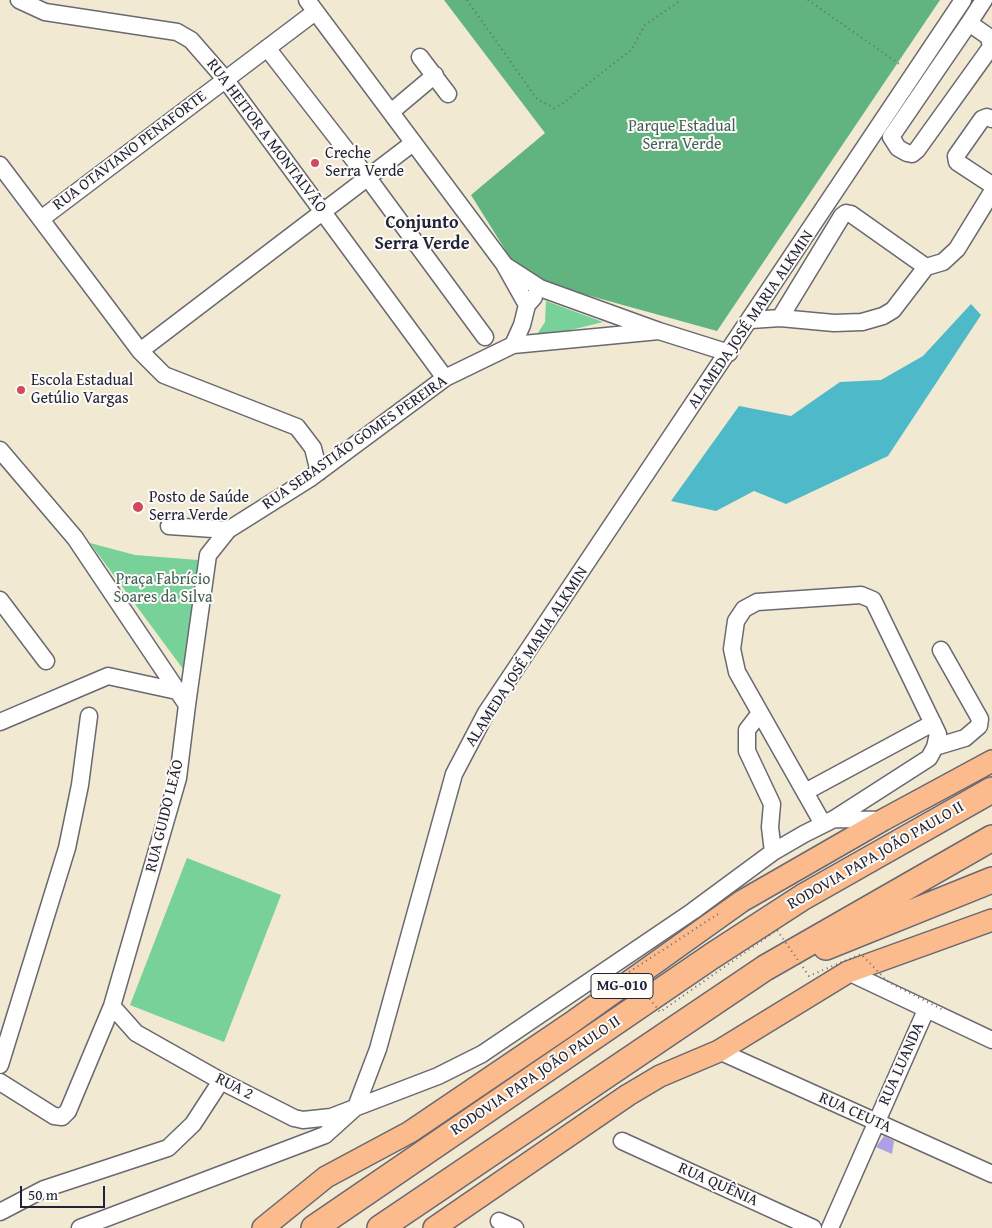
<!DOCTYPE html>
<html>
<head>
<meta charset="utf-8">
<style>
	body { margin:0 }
	#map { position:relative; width:992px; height:1228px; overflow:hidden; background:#f1e9d1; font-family:"Gentium Book Plus",serif }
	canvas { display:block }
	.scale { position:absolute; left:20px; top:1186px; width:85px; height:22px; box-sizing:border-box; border:2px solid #22223b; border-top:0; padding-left:6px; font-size:15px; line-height:18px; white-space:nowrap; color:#22223b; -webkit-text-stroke:4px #fdfcf7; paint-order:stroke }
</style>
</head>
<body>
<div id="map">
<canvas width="992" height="1228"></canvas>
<div class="scale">50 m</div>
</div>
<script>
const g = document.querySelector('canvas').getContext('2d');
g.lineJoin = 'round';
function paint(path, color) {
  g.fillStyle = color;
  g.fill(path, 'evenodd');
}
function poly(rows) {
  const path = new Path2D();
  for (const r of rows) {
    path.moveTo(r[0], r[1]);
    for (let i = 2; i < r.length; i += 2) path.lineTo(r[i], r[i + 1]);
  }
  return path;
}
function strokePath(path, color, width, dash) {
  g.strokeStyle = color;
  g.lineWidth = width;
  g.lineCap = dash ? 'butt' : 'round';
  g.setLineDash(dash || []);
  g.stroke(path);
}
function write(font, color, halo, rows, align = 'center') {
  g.font = font + ' "Gentium Book Plus",serif';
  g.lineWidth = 4;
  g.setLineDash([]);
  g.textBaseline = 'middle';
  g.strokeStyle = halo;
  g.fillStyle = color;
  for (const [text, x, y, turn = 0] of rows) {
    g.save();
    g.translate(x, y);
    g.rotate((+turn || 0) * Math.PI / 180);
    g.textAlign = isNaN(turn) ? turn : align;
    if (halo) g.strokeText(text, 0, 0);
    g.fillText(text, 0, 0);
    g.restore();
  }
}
paint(poly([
	[546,301,603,322,534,339,545,322],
	[90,543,135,555,198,560,183,669],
	[187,858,281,895,224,1042,130,1005]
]), '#77d198');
paint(poly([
	[444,0,940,0,717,331,547,284,511,259,471,195,545,133]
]), '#61b380');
paint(poly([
	[971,304,981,315,888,456,786,504,754,491,716,511,671,501,739,406,791,416,840,382,881,380,923,356]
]), '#4db9c9');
paint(poly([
	[884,1136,894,1141,892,1154,876,1147]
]), '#ada0e7');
const minor = poly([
	[19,0,45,12,177,32,191,40,225,79,445,378],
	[307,0,504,264,527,305],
	[969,23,989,37,991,47,917,150,912,154,907,153,898,148,891,137,969,23],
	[969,23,984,0],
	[267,48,368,178,485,337],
	[420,57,448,94],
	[391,112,435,75],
	[992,119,987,117,982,119,956,156,957,162,992,185],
	[0,165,140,351,164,375,297,427,313,448,319,472],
	[41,219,315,12],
	[506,266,540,288,659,331,729,353],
	[780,318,842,216,846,213,851,214,926,267],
	[751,320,780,318,834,323,862,322,883,316,893,310,926,267,943,262,957,249,992,192],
	[513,345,522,325,527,305,534,297],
	[140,351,413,143],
	[0,450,75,538,187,705,178,778,112,1006,68,1111,62,1117,54,1116,0,1082],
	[169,526,228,530],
	[0,600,46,661],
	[187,705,208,555,228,530,309,479,445,378,513,345,659,331],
	[760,713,747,730,747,751,772,804,770,827,773,852],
	[0,722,108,676,177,691],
	[935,747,965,738,979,726,980,719,941,650],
	[805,792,933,723],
	[823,824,737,672,732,649,736,621,744,609,757,602,861,595,873,600,938,734,935,747,929,758,834,819],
	[848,972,992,1040],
	[112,1006,136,1033,221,1081,294,1118,303,1120,331,1117,438,1076,482,1054,693,911,773,852,804,834,834,819,883,820],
	[719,1051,992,1174],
	[0,1065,67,848,80,785,89,716],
	[622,1141,813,1228],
	[0,1212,44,1189,168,1148,193,1124,221,1081],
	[499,1221,515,1228],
	[80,1228,325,1135,356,1107,378,1049,454,774,486,713,963,0],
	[830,1228,926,1010]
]);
const major = poly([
	[263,1228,326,1177,410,1132,571,1023,742,901,883,820,992,761],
	[434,1228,628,1095,660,1076,719,1051,848,972,992,920]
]);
const highway = poly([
	[826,947,992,880],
	[314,1228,712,956,803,897,992,790],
	[380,1228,765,968,992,838]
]);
strokePath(minor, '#6a6870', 19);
strokePath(major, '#6a6870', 24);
strokePath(highway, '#6a6870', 28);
strokePath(poly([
	[467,0,537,99,554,108,562,104,631,50,645,25,681,0],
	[808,0,902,66]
]), '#6a6870', 2, [1, 4]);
strokePath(minor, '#fff', 16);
strokePath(major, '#fbbb8c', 21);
strokePath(highway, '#fbbb8c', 25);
strokePath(poly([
	[718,914,629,972,660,1012,777,930,809,976,861,954,888,982,943,1010]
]), '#6a6870', 2, [1, 4]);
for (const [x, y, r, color] of [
	[315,163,5,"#d1495b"],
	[21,390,5,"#d1495b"],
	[138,507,6,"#d1495b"]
]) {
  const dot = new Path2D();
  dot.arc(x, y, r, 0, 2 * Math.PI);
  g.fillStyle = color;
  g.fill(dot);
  strokePath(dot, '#fdfcf7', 2);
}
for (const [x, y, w] of [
	[622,986,62]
]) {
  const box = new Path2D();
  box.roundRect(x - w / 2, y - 12.5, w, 25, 4);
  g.fillStyle = '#fdfcf7';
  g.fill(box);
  strokePath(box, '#22223b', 1);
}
write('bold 15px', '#22223b', null, [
	["MG-010",622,986]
]);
write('16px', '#405f5c', '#fdfcf7', [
	["Parque Estadual",682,127],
	["Serra Verde",682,145],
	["Praça Fabrício",163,580],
	["Soares da Silva",163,598]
]);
write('16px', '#22223b', '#fdfcf7', [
	["RUA HEITOR A MONTALVÃO",266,136,53],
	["RUA OTAVIANO PENAFORTE",130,151,-37],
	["ALAMEDA JOSÉ MARIA ALKMIN",751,320,-56],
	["RUA SEBASTIÃO GOMES PEREIRA",355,443,-35],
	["ALAMEDA JOSÉ MARIA ALKMIN",527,657,-57],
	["RUA GUIDO LEÃO",165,816,-76],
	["RODOVIA PAPA JOÃO PAULO II",876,856,-30],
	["RUA LUANDA",902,1064,-66],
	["RODOVIA PAPA JOÃO PAULO II",536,1076,-34],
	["RUA 2",234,1087,27],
	["RUA CEUTA",855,1113,24],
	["RUA QUÊNIA",718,1185,24]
]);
write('16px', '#22223b', '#fdfcf7', [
	["Creche",325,154],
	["Serra Verde",325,172],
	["Escola Estadual",31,381],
	["Getúlio Vargas",31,399],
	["Posto de Saúde",149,498],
	["Serra Verde",149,516]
], 'left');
write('bold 18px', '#22223b', '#fdfcf7', [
	["Conjunto",422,223],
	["Serra Verde",422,244]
]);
</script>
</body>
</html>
